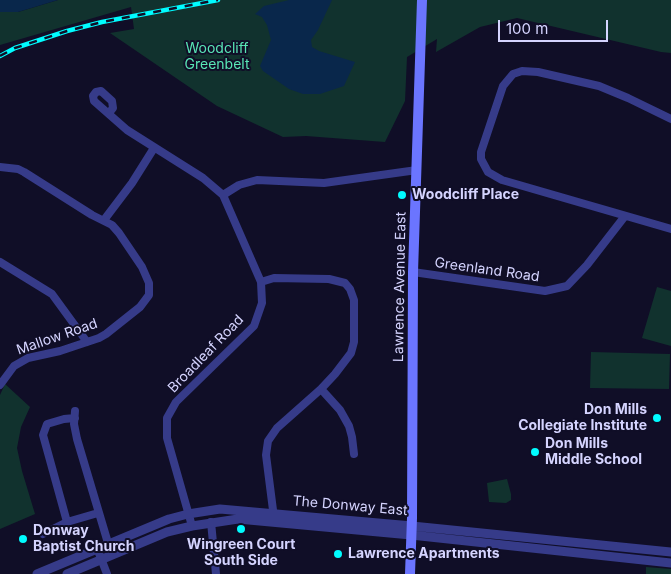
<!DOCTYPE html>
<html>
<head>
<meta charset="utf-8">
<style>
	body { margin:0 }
	#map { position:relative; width:671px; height:574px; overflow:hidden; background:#100e27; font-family:Inter,sans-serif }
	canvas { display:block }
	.scale { position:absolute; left:498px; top:20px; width:110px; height:22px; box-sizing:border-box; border:2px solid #d5d4ff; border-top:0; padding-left:6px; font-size:15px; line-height:18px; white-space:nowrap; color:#d5d4ff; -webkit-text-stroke:4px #100e27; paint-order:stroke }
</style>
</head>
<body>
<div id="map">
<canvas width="671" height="574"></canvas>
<div class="scale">100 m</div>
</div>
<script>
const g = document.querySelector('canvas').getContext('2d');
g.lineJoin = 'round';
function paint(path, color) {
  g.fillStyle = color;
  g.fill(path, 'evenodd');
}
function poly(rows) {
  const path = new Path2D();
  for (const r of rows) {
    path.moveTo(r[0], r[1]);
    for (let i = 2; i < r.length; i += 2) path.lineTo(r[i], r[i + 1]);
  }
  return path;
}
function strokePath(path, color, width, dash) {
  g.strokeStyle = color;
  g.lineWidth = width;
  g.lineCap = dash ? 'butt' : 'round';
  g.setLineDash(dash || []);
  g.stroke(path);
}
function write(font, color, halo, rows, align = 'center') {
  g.font = font + ' Inter,sans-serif';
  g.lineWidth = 4;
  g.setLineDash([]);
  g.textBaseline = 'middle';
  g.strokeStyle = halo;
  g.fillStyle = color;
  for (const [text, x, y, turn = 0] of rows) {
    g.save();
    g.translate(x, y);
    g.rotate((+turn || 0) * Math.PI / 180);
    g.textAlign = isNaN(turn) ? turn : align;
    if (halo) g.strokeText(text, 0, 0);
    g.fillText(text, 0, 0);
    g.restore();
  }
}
paint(poly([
	[58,0,671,0,671,53,661,52,517,18,480,27,436,52,437,39,407,57,405,101,385,142,306,136,283,137,217,106,110,33,134,29,131,7,0,45,0,12,18,12],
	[657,287,671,291,671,346,642,338],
	[591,352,670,354,669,389,590,388],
	[5,384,30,407,21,427,17,448,22,471,35,514,0,529,0,395],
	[507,479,511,494,511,500,506,503,489,502,487,483],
	[646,567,671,569,671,574,646,574]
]), '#11322e');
paint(poly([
	[0,0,58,0,18,12,0,12],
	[289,0,332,0,318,30,311,40,312,47,319,51,355,62,344,86,320,94,303,94,289,89,263,71,260,66,271,40,267,25,262,17,255,14,264,6]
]), '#09274b');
strokePath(poly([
	[109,113,113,108,112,101,101,91,96,92,93,96,94,101,127,130,203,178,223,195,261,282,262,303,254,326,176,402,167,418,167,438,192,526],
	[671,119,628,98,599,86,538,72,522,71,513,74,503,86,481,152,481,159,488,172,502,180,671,229],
	[0,167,18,169,24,172,92,215,112,225,119,233,142,267,149,283,149,295,140,307,106,334,99,338,60,351,28,358,14,366,0,385],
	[223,195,239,185,257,180,324,183,417,170],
	[104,220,132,183,154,148],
	[0,262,52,294,87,342],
	[413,272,545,291,567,286,587,265,625,216],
	[261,282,274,278,329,279,345,283,350,289,354,300,354,342,351,353,335,374,321,389,277,428,268,441,266,455,274,518],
	[321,389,340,410,349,426,352,437,354,454],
	[75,411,74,424,77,439,108,543],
	[67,522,43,435,47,424,64,419,75,418],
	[211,522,216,574],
	[43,534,67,522,98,513],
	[97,548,107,574]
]), '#363b89', 8);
strokePath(poly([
	[37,574,169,519,188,514,220,509,412,526,671,552],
	[67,574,167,532,192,526,238,519,411,535,671,563]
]), '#363b89', 9);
strokePath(poly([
	[410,574,412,518,413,272,422,0]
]), '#6b75ff', 10);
const rail = poly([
	[0,56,15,48,67,31,102,22,218,0]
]);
strokePath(rail, '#00fcff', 4.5);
strokePath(rail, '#100e27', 2.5, [8]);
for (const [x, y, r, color] of [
	[402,195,5,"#00fcff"],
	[657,418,5,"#00fcff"],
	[535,452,5,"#00fcff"],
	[241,529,5,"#00fcff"],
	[23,539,5,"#00fcff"],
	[338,554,5,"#00fcff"]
]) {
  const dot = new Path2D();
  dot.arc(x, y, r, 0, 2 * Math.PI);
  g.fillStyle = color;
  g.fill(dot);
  strokePath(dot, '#100e27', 2);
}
write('14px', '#59e6b6', '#100e27', [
	["Woodcliff",217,49],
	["Greenbelt",217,65]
]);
write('bold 14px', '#d5d4ff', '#100e27', [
	["Woodcliff Place",412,195],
	["Don Mills",647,410,"right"],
	["Collegiate Institute",647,426,"right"],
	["Don Mills",545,444],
	["Middle School",545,460],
	["Donway",33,531],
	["Baptist Church",33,547],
	["Wingreen Court",241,545,"center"],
	["South Side",241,561,"center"],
	["Lawrence Apartments",348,554]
], 'left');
write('14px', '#d5d4ff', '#100e27', [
	["Greenland Road",487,270,8],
	["Lawrence Avenue East",400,287,-89],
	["Mallow Road",57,337,-19],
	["Broadleaf Road",206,354,-46],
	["The Donway East",350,506,5]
]);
</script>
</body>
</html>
